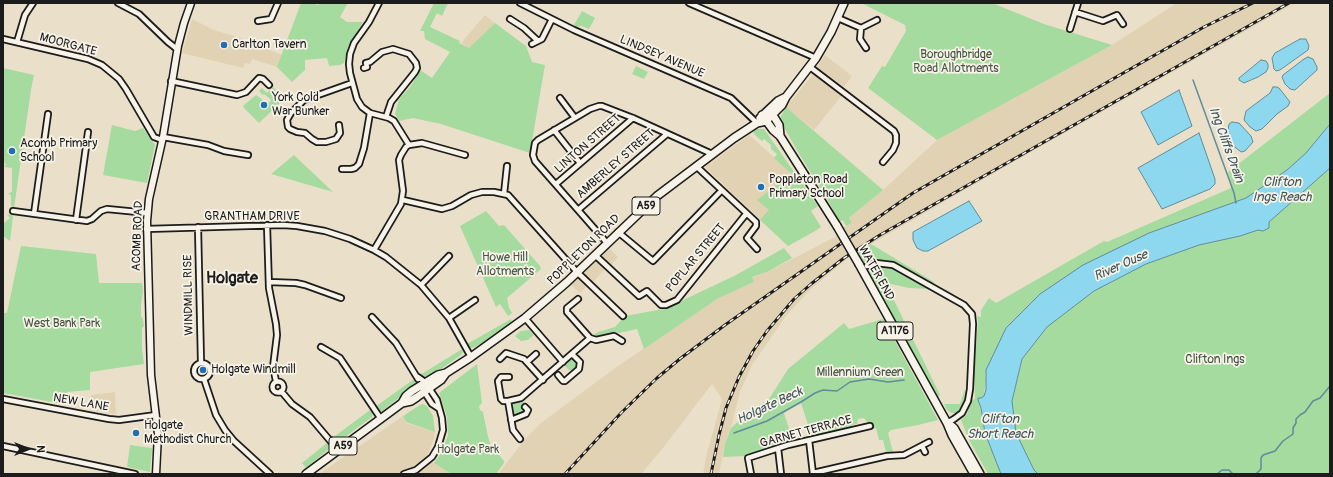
<!DOCTYPE html>
<html>
<head>
<meta charset="utf-8">
<style>
	body { margin:0 }
	#map { position:relative; width:1333px; height:477px; overflow:hidden; background:#eae0c9; font-family:Pangolin,sans-serif }
	canvas { display:block }
	.frame { position:absolute; inset:0; border:4px solid #1c1c1c; pointer-events:none }
	.north { position:absolute; left:8px; top:429px; width:40px; height:40px; -webkit-text-stroke:3px #f7f3e8; paint-order:stroke; rotate:90deg; font-size:11px; font-weight:700; line-height:16px; text-align:center; color:#1c1c1c }
	.north::after { content:''; display:block; margin:auto; width:14px; height:18px; background:#1c1c1c; clip-path:polygon(50% 0,100% 100%,50% 72%,0 100%) }
</style>
</head>
<body>
<div id="map">
<canvas width="1333" height="477"></canvas>
<div class="frame"></div>
<div class="north">N</div>
</div>
<script>
const g = document.querySelector('canvas').getContext('2d');
g.lineJoin = 'round';
function paint(path, color) {
  g.fillStyle = color;
  g.fill(path, 'evenodd');
}
function poly(rows) {
  const path = new Path2D();
  for (const r of rows) {
    if (r.length === 3) {
      path.moveTo(r[0] + r[2], r[1]);
      path.arc(r[0], r[1], r[2], 0, 2 * Math.PI);
      continue;
    }
    path.moveTo(r[0], r[1]);
    for (let i = 2; i < r.length; i += 2) path.lineTo(r[i], r[i + 1]);
  }
  return path;
}
function strokePath(path, color, width, dash) {
  g.strokeStyle = color;
  g.lineWidth = width;
  g.lineCap = dash ? 'butt' : 'round';
  g.setLineDash(dash || []);
  g.stroke(path);
}
function write(font, color, halo, rows, align = 'center') {
  g.font = font + ' Pangolin,sans-serif';
  g.lineWidth = 3.5;
  g.setLineDash([]);
  g.textBaseline = 'middle';
  g.strokeStyle = halo;
  g.fillStyle = color;
  for (const [text, x, y, turn = 0] of rows) {
    g.save();
    g.translate(x, y);
    g.rotate((+turn || 0) * Math.PI / 180);
    g.textAlign = isNaN(turn) ? turn : align;
    if (halo) g.strokeText(text, 0, 0);
    g.fillText(text, 0, 0);
    g.restore();
  }
}
paint(poly([
	[1177,3,1295,3,1001,169,871,244,858,253,843,228,852,223,848,219,883,190,937,140,1112,45],
	[485,15,495,23,469,48,461,43],
	[192,19,214,30,260,44,260,46,283,55,277,67,252,59,250,64,245,63,243,68,182,53],
	[825,55,852,76,844,87,817,68],
	[815,72,843,94,814,130,786,107],
	[749,135,794,175,793,182,821,227,815,231,788,246,705,167],
	[837,236,849,257,811,289,786,316,752,365,740,392,731,428,725,444,719,474,703,474,707,453,722,399,712,384,663,448,641,474,498,474,526,438,541,423,615,368,717,299,754,282,751,278,767,272],
	[609,248,618,257,611,265,602,256],
	[597,261,605,269,592,283,583,274],
	[579,278,587,286,580,293,571,285],
	[115,392,116,414,91,410,91,395],
	[403,416,406,423,435,432,434,439,427,456,434,463,451,474,319,474]
]), '#e1d2b4');
paint(poly([
	[301,3,312,3,318,5,320,3,348,3,340,17,347,22,363,22,348,47,344,63,340,65,329,66,327,58,305,60,305,70,292,82,277,67],
	[434,3,448,3,442,16,437,13,430,27,460,41,459,43,469,48,495,23,526,46,532,62,545,65,530,153,441,124,413,118,399,121,395,114,399,99,411,86,420,70,432,78,450,52,425,39,424,31,420,31],
	[861,3,992,3,1044,24,1112,45,937,140,868,88,882,66,885,67,906,31,905,25],
	[582,11,595,18,589,29,582,26,575,27,574,25],
	[636,66,648,72,644,79,632,74],
	[3,68,34,75,31,90,14,208,11,205,11,197,10,194,8,194,9,193,12,192,12,168,4,167,6,164,3,161],
	[273,87,284,99,259,123,244,108,243,106,256,95,268,104,271,100,264,94,263,95,259,91,262,88,267,93],
	[1330,93,1330,124,1306,153,1287,170,1246,198,1149,233,1040,294,1006,328,985,375,986,380,984,396,979,401,985,433,1001,474,988,474,969,440,961,420,967,414,970,401,975,399,974,376,978,321,977,316,981,317,981,310,989,298,996,303,1104,241,1107,242,1231,188,1228,172],
	[786,107,883,190,849,218,852,223,846,226,843,220,839,222,830,204,798,152,781,122,780,118],
	[112,125,135,131,143,128,155,145,147,183,103,175],
	[757,129,764,129,818,206,811,211,821,227,815,231,788,246,760,220,769,210,757,200,792,174,774,158,777,154,771,149,771,145,764,139,762,141,755,135,753,132],
	[294,155,333,192,271,174],
	[1330,168,1330,474,1038,474,1034,470,1016,433,1012,401,1022,359,1047,327,1094,291,1146,264,1199,245,1240,236,1258,230,1263,231,1269,228,1269,222],
	[486,211,499,226,504,225,540,266,541,269,507,298,509,308,512,313,508,316,500,304,496,307,460,226],
	[11,214,13,216,10,241,3,236,3,224,10,218,7,215],
	[871,244,934,282,930,289,909,288,891,284,890,292,940,395,938,397,858,253],
	[21,246,96,254,99,283,142,283,143,291,141,305,141,316,143,319,144,326,142,328,142,348,144,364,90,372,90,390,67,392,63,404,3,393,3,313,7,313],
	[784,248,792,258,767,272,752,277,754,282,717,299,644,349,637,329,619,333,616,332,597,337,593,335,598,332,615,327,625,316,663,309,677,303,736,275],
	[511,319,512,322,496,335,475,347,471,348,468,347,467,344],
	[883,319,938,420,918,425,891,430,888,433,893,452,886,452,883,440,879,440,876,428,872,429,870,422,867,422,864,418,858,419,857,424,852,425,852,427,812,437,801,403,784,413,793,441,746,456,723,457,725,444,731,428,750,411,769,399,788,369,844,323,849,329],
	[529,330,534,335,528,340,521,341,515,336,521,331],
	[462,349,463,352,461,355,428,378,422,378,420,377,420,375],
	[571,358,574,359,578,364,578,367,573,371,569,370,563,364],
	[477,364,482,403,479,406,480,410,483,412,488,437,491,445,504,461,504,463,496,474,451,474,434,463,441,453,448,435,447,417,439,393],
	[414,379,416,383,415,385,381,412,378,411,375,407],
	[965,389,964,403,960,410,956,413,952,413,947,410,944,404,960,404],
	[524,402,525,404,522,407,524,413,517,415,512,414,511,407,513,404],
	[423,404,427,406,433,416,435,432,406,422,403,416,420,405],
	[370,410,373,414,372,417,337,443,335,443,331,439],
	[327,443,331,445,329,449,306,468,302,463],
	[130,445,152,448,150,472,127,467]
]), '#a5db9f');
const water = poly([
	[1300,39,1306,39,1309,46,1308,50,1280,70,1276,71,1274,69,1272,58,1275,53,1300,39],
	[1308,57,1313,59,1317,67,1317,70,1295,90,1290,89,1285,84,1282,77,1283,75,1304,59,1308,57],
	[1261,60,1266,61,1268,64,1268,68,1266,72,1258,77,1244,83,1239,80,1239,78,1261,60],
	[1273,87,1277,87,1279,88,1290,102,1288,106,1277,114,1262,129,1256,131,1250,127,1244,120,1246,111,1270,93,1273,87],
	[1179,90,1192,126,1158,145,1141,112,1179,90],
	[1232,122,1239,123,1251,136,1253,142,1245,151,1241,152,1231,144,1228,130,1229,124,1232,122],
	[1330,124,1330,168,1269,222,1269,228,1263,231,1258,230,1240,236,1199,245,1146,264,1094,291,1047,327,1022,359,1012,401,1016,433,1034,470,1038,474,1001,474,985,433,981,408,978,400,978,398,981,398,984,396,986,390,986,370,1006,328,1040,294,1083,265,1149,233,1246,198,1287,170,1306,153,1330,124],
	[1199,133,1215,179,1215,184,1210,189,1162,209,1138,168,1199,133],
	[969,201,982,221,928,251,923,251,917,248,913,240,913,232,969,201]
]);
paint(water, '#8dd7ef');
strokePath(water, '#608c9b', 1);
strokePath(poly([
	[1193,80,1234,193,1236,203],
	[734,433,767,421,801,402,815,393,823,390,837,391,850,382,869,379,888,382,904,380],
	[1217,474,1222,470,1229,470,1233,474],
	[1256,474,1261,469,1261,458,1263,455,1275,451,1283,441,1293,434,1293,428,1296,423,1296,419,1300,415,1305,412,1313,401,1320,398,1330,386]
]), '#608c9b', 1.5);
const minor = poly([
	[118,3,139,14,168,42,177,49],
	[379,3,369,22,354,43,350,54,349,64,350,73,357,99,362,107,370,113,389,118,394,121,409,145],
	[520,3,574,30,731,98,757,123],
	[689,3,816,58],
	[1075,12,1103,21,1117,15,1123,24],
	[838,18,861,28],
	[510,19,524,28,538,41,542,39,552,19],
	[258,21,271,19,278,3],
	[1070,29,1078,3],
	[3,39,88,59,102,65,119,79,126,89,154,137,162,140],
	[17,42,25,15,33,3],
	[532,44,538,41],
	[866,48,860,39,861,28,877,20],
	[810,67,894,131,896,135,896,143,893,150,883,162],
	[364,68,367,67,366,63,370,62,382,52,393,49,409,54,416,63,417,68,415,72,391,102,386,117],
	[171,81,237,95,246,92,259,78,263,79,269,85],
	[560,98,575,118],
	[339,125,340,133,336,139,326,142,317,142,312,139,305,133,297,132,290,129,288,127,287,120,291,113,304,100,352,83],
	[554,130,580,163],
	[163,137,208,145,224,151,248,155],
	[696,166,756,222,756,226,747,238,757,249],
	[342,169,351,169,355,168,359,164,364,148,370,113],
	[556,184,633,118],
	[504,194,507,166],
	[403,200,442,209,452,206,471,195,482,192,494,192,508,195,577,272,623,316],
	[578,210,667,134],
	[13,211,87,221,92,219,101,211,107,209,148,213],
	[34,214,48,114],
	[76,220,88,132],
	[267,225,269,288,276,324,277,335,273,367,276,381],
	[198,227,201,362],
	[146,229,283,225,297,226,325,231,350,239,374,250,386,257,421,285,449,318,471,357],
	[618,232,653,261,721,191],
	[607,243,535,161,533,155,535,143,538,140,590,109,599,106,602,106,633,118,712,154],
	[374,250,401,204,403,191,399,160,401,155,406,147,409,145,422,143,465,155],
	[595,255,639,296,647,291,661,305,666,305,677,300,746,214],
	[867,266,876,263,893,265,964,305,972,314,973,324,970,389,968,401,962,413,954,419,947,423],
	[269,282,296,283,305,285,341,298],
	[421,285,449,256],
	[578,299,567,308,567,312,590,338,596,340,614,336,622,341],
	[372,317,396,343,418,379],
	[449,318,475,300],
	[525,318,563,362],
	[321,347,340,358,381,419],
	[500,359,506,353,524,359,543,380],
	[527,362,536,354],
	[202,371,8],
	[558,375,563,381,565,381,579,369,580,362,572,354],
	[509,377,501,377,498,381,501,399,503,401,508,401,521,398,590,338],
	[204,379,216,415,225,430,234,441,270,474],
	[278,387,5.5],
	[423,390,432,404,438,408],
	[281,391,292,404,310,417,338,450],
	[3,399,109,419,119,420,156,415],
	[508,401,513,430,520,439],
	[511,420,526,414,528,410,525,407],
	[809,440,813,474],
	[3,446,135,474],
	[922,446,925,452],
	[778,448,781,474],
	[813,473,887,456,904,455,929,442],
	[404,474,416,470,432,457,438,447,443,430,442,418,437,400,425,382,418,377],
	[751,474,748,458,788,445,870,426]
]);
const secondary = poly([
	[156,474,158,434,151,375,147,221,149,199,163,137,178,46,184,23,191,3]
]);
const primary = poly([
	[771,112,779,125,780,136],
	[762,115,773,130,780,136,837,226],
	[760,118,778,101,786,97],
	[859,264,947,423,952,435,974,474],
	[402,403,411,401,417,397,441,380,446,373],
	[948,423,954,428,980,474],
	[306,474,402,403,406,396,412,391,438,375,446,373,471,357,525,318,567,282,657,196,734,138,757,123,766,121,782,105,786,97,816,58,831,32,844,3]
]);
strokePath(minor, '#1c1c1c', 8);
strokePath(secondary, '#1c1c1c', 9);
strokePath(primary, '#1c1c1c', 10);
strokePath(minor, '#f7f3e8', 4.5);
strokePath(secondary, '#f7f3e8', 6);
strokePath(primary, '#f7f3e8', 7);
const rail = poly([
	[565,474,621,413,657,378,681,358,725,325,913,193,1204,27,1253,3],
	[711,474,719,435,726,408,739,377,753,351,767,331,794,299,811,284,844,258,880,235,1289,3]
]);
strokePath(rail, '#1c1c1c', 3);
strokePath(rail, '#f7f3e8', 1.5, [4.5]);
const primaryBridge = poly([
	[837,226,859,264]
]);
strokePath(primaryBridge, '#1c1c1c', 10, []);
strokePath(primaryBridge, '#f7f3e8', 7);
for (const [x, y, r, color] of [
	[224,45,4,"#1f6fb2"],
	[264,105,4,"#1f6fb2"],
	[12,151,4,"#1f6fb2"],
	[761,187,4,"#1f6fb2"],
	[203,370,4,"#1f6fb2"],
	[136,433,4,"#1f6fb2"]
]) {
  const dot = new Path2D();
  dot.arc(x, y, r, 0, 2 * Math.PI);
  g.fillStyle = color;
  g.fill(dot);
  strokePath(dot, '#f7f3e8', 1.5);
}
for (const [x, y, w] of [
	[646,206,28],
	[895,331,36],
	[343,446,28]
]) {
  const box = new Path2D();
  box.roundRect(x - w / 2, y - 9, w, 18, 3);
  g.fillStyle = '#f7f3e8';
  g.fill(box);
  strokePath(box, '#1c1c1c', 1);
}
write('bold 11px', '#1c1c1c', null, [
	["A59",646,206],
	["A1176",895,331],
	["A59",343,446]
]);
write('12px', '#1c1c1c', '#f7f3e8', [
	["MOORGATE",68,45,15],
	["LINDSEY AVENUE",662,57,23],
	["LINTON STREET",588,144,-41],
	["AMBERLEY STREET",616,164,-41],
	["GRANTHAM DRIVE",252,217],
	["ACOMB ROAD",138,236,-88],
	["POPPLETON ROAD",584,250,-44],
	["POPLAR STREET",696,258,-50],
	["WATER END",876,273,61],
	["WINDMILL RISE",189,295,-91],
	["NEW LANE",81,403,10],
	["GARNET TERRACE",806,432,-15]
]);
write('12px', '#1c1c1c', '#f7f3e8', [
	["Carlton Tavern",232,45],
	["York Cold",272,98],
	["War Bunker",272,112],
	["Acomb Primary",20,144],
	["School",20,158],
	["Poppleton Road",769,180],
	["Primary School",769,194],
	["Holgate Windmill",211,370],
	["Holgate",144,426],
	["Methodist Church",144,440]
], 'left');
write('12px', '#455543', '#f7f3e8', [
	["Boroughbridge",956,55],
	["Road Allotments",956,69],
	["Howe Hill",505,258],
	["Allotments",505,272],
	["West Bank Park",62,324],
	["Clifton Ings",1215,360],
	["Millennium Green",860,373],
	["Holgate Park",468,450]
]);
write('italic 13px', '#3e545b', '#f7f3e8', [
	["Ing Cliffs Drain",1226,145,70],
	["Clifton",1282,183],
	["Ings Reach",1282,198],
	["River Ouse",1121,266,-24],
	["Holgate Beck",770,406,-25],
	["Clifton",1000,420],
	["Short Reach",1000,435]
]);
write('bold 16px', '#1c1c1c', '#f7f3e8', [
	["Holgate",232,279]
]);
</script>
</body>
</html>
